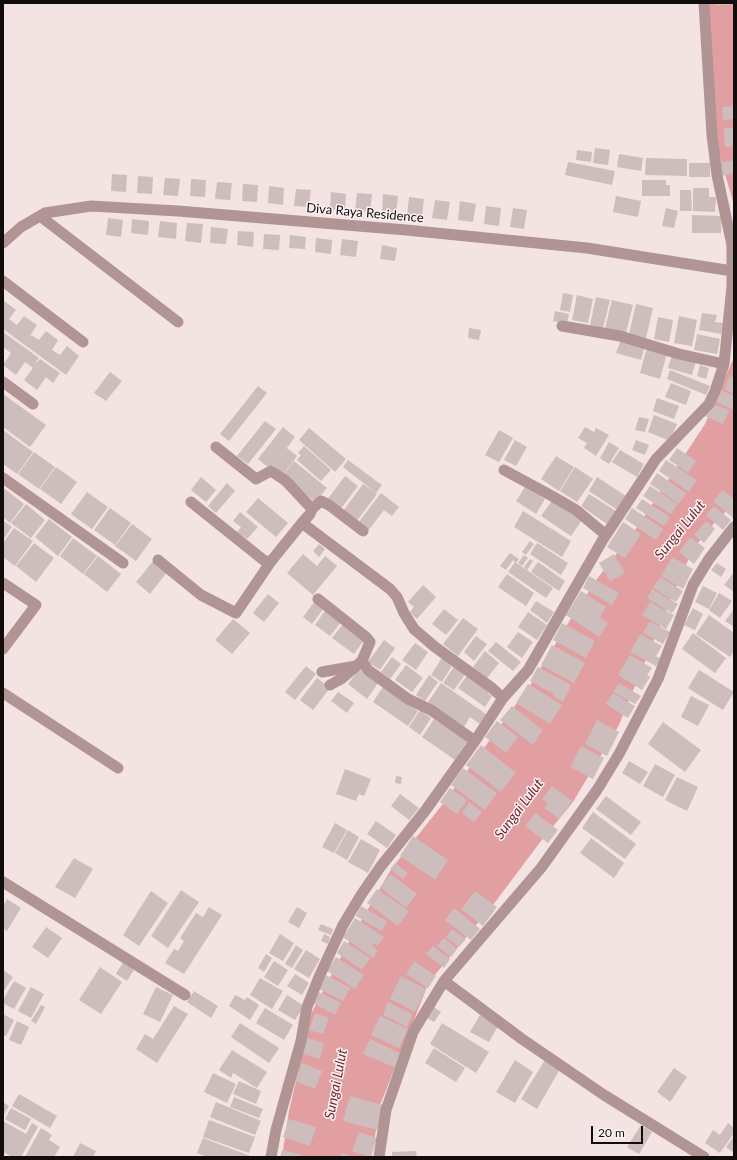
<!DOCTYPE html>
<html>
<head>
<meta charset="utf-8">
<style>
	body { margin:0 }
	#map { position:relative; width:737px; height:1160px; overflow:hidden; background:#f4e3e3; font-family:Lato,sans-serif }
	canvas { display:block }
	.frame { position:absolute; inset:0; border:4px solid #120c0c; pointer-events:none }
	.scale { position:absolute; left:591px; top:1126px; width:52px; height:18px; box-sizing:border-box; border:2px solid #120c0c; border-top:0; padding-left:5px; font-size:12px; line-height:14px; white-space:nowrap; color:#120c0c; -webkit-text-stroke:3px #fdf2f2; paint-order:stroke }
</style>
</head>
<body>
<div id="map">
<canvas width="737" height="1160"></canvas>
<div class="frame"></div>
<div class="scale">20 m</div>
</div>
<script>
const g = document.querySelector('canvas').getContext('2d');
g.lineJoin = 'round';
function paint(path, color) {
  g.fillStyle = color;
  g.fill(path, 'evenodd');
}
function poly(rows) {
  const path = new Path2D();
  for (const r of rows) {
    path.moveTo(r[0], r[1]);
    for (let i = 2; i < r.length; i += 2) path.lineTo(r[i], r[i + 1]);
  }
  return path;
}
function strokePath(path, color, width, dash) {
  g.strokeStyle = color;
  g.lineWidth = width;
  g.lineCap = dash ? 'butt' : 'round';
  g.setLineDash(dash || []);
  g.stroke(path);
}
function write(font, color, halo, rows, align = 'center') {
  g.font = font + ' Lato,sans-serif';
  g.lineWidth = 3;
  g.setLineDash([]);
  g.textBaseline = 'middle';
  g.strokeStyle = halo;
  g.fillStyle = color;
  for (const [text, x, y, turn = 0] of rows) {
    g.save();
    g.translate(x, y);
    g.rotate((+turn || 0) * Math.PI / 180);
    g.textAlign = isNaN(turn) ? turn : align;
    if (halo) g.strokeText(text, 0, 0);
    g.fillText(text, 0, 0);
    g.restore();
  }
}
paint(poly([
	[708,3,734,3,734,205,718,150],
	[734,357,734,504,716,521,693,549,664,615,619,725,573,802,541,841,496,901,429,982,380,1105,375,1136,369,1157,282,1157,289,1111,312,1012,351,938,392,868,442,805,531,684,570,620,597,579,638,526,705,424]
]), '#e19fa1');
paint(poly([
	[716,3,734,3,734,4,716,6],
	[734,106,734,119,723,120,722,107],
	[724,128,734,128,734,146,725,147],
	[595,148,610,150,608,165,593,163],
	[577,150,592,152,591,162,576,160],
	[619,154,643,158,641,171,617,167],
	[646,158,687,159,687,176,645,175],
	[734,160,734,173,722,176,720,163],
	[568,162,615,171,612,185,565,175],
	[689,163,710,163,710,177,689,177],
	[112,174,127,175,126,192,111,191],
	[138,176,153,177,152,194,137,193],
	[165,178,180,179,178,196,163,195],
	[191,179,206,180,205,197,190,196],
	[642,180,666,180,666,185,670,185,670,196,642,196],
	[217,182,232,183,230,200,215,199],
	[243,184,258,185,257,202,242,201],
	[269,186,284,188,283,205,268,203],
	[693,188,709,188,709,197,716,197,715,212,693,211],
	[296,189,311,190,309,207,294,206],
	[680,190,691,190,692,211,680,211],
	[331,192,346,194,345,210,330,209],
	[357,193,372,194,370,211,355,210],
	[383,194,398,196,396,215,382,213],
	[616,196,641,201,638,217,613,212],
	[409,197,424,199,422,218,407,216],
	[435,200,450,202,447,220,432,218],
	[460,201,476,204,473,222,458,220],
	[486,206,501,208,499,226,484,224],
	[513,208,527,210,524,229,510,227],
	[666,208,678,211,674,228,662,226],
	[692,215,721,216,721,233,692,233],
	[108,218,123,220,121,237,106,235],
	[132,219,149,221,148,235,131,233],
	[160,221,177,223,176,239,158,237],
	[187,223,203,224,201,243,185,241],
	[211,227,228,229,226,244,210,243],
	[238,231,254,232,253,247,237,245],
	[264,234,280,235,279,250,263,249],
	[290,235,306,237,305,249,289,248],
	[316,238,332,240,331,254,315,252],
	[342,239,358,241,356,257,340,255],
	[382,245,397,248,395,261,380,259],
	[563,293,573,295,570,312,560,310],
	[577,295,593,299,588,323,572,320],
	[596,297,610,300,603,328,590,325],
	[3,300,16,310,9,319,17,325,24,316,37,325,27,340,31,335,39,340,46,331,58,340,52,350,60,355,67,346,79,356,66,375,3,329],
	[612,300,633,305,626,333,605,328],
	[636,304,653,308,646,338,629,334],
	[555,311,569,314,567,324,553,321],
	[702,313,717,315,715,322,723,323,721,334,699,330],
	[679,316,697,320,692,346,674,343],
	[658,317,673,320,669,342,654,339],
	[469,328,481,330,479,340,468,338],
	[3,332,39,358,34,365,40,359,60,373,53,383,46,377,37,390,24,380,33,368,25,362,16,375,3,365,11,353,3,347],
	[697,334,720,339,717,354,694,350],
	[621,339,645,346,641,360,616,353],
	[647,347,667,353,660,379,640,373],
	[672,354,696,361,692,375,668,368],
	[700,365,709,368,706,379,697,376],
	[670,370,710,386,706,395,667,379],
	[110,372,122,381,106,401,94,393],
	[730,376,734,378,734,394,724,389],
	[671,383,691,391,686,405,665,397],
	[258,386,267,393,229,441,220,434],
	[719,389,734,396,734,410,714,401],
	[3,394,46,425,30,447,3,427],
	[657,398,679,406,674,419,653,411],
	[711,403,729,410,723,424,705,416],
	[654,415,677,424,670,441,648,432],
	[639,417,649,419,645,432,635,430],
	[265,421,276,429,248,464,237,456],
	[283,427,295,437,280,457,287,448,297,456,284,474,273,465,270,469,258,459],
	[585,427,594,432,596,428,609,435,596,456,584,448,587,443,578,438],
	[309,428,346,459,335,472,299,440],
	[3,430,33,452,17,474,3,464],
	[499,430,513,438,499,462,485,455],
	[515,440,527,447,516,466,504,460],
	[636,440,649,445,645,455,632,450],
	[609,442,619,448,609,464,600,458],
	[304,446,331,470,321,481,297,460,301,455,298,453],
	[677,448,696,461,688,473,669,460],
	[620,450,644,464,637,477,612,462],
	[34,452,55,467,39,489,18,474],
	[556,456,574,467,559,491,541,479],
	[348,460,382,485,376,493,343,467],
	[666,460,697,480,689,492,659,471],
	[294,461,327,488,315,502,283,476],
	[56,467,77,482,61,504,40,489],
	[575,467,593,479,577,502,560,491],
	[657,473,686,493,679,504,650,484],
	[345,476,358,486,340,510,327,500],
	[201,477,216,490,206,502,191,490],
	[597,477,626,496,616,509,589,491],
	[227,483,235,491,216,513,208,506],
	[363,484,377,494,357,521,343,511],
	[650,486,678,504,671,514,643,496],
	[525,487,545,499,536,514,516,501],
	[5,489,24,504,10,523,3,517,3,491],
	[723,490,734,499,734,516,733,518,713,501],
	[87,492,108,507,92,529,71,514],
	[381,493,399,507,392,516,384,510,368,531,358,523],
	[589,494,616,511,607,524,581,506],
	[258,498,288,523,276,537,246,512],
	[553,499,582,520,571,536,541,516],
	[642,499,670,517,664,526,636,508],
	[26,504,45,520,31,538,11,523],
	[714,506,731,520,723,530,706,515],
	[110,508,131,523,115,545,94,530],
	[632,508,663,529,656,540,625,519],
	[523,511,571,541,562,557,514,527],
	[240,512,258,527,247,539,237,532,241,527,233,521],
	[49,519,72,537,58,556,35,537],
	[3,520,12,527,3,540],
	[706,521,715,529,704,543,694,535],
	[623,522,641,534,625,558,607,547],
	[132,524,152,539,136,561,115,546],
	[14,528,33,541,15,566,3,557,3,543],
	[690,537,705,548,694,564,679,552],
	[73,538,97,556,83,574,60,556],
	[530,541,534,544,526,555,522,552],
	[34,543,54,558,36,582,16,566],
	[537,543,568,563,561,575,530,554],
	[319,544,325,549,319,557,313,551],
	[510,553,519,559,516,563,513,560,506,570,500,566],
	[303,554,317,566,325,556,337,566,313,595,287,573],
	[614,554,625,573,610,581,599,563],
	[524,555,528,558,522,566,518,563],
	[98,556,121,574,107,592,84,574],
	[672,557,693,569,683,589,661,576],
	[530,559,533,561,527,570,524,567],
	[154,560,168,571,150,594,136,582],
	[515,562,553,588,546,598,508,572],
	[538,562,565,581,559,591,531,572],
	[717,563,726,569,721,577,711,570],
	[734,572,734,592,724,585],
	[507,574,534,593,526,606,498,587],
	[589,576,619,593,612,605,583,588],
	[660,577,683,591,676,602,653,588],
	[423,585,436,597,417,619,410,612,414,607,408,602],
	[703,586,717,593,709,609,695,602],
	[652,589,678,604,672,613,647,598],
	[581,591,606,607,600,618,608,623,599,637,566,615],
	[719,593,732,601,720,618,709,610],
	[268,594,279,603,264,622,253,613],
	[315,601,324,608,312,624,303,617],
	[536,601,554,612,547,623,530,610],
	[650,602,674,615,666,629,642,615],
	[693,608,703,614,695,630,684,625],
	[326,609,342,621,330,636,315,625],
	[444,609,458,620,446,635,432,624],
	[734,609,734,627,725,621],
	[528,612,547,625,537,640,518,627],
	[709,615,734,633,734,651,730,657,696,634],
	[463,618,478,629,458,656,443,644],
	[233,619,250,633,232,654,215,640],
	[650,621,670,632,663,644,643,633],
	[562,623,595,641,586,658,553,640],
	[343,624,364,640,354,654,332,638],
	[518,632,533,642,522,658,507,647],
	[693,633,726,658,715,673,682,649],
	[640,634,662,646,656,656,661,659,656,666,630,652],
	[476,636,487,644,474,661,464,652],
	[384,640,395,648,380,670,368,662],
	[496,642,521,662,513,671,488,651],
	[415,643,428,652,416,670,402,660],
	[552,645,585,663,574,683,541,665],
	[485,651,499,663,487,678,473,667],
	[630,655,652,668,647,675,650,677,642,690,618,675],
	[443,656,453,664,442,682,431,675],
	[392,657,401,664,390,679,381,672],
	[406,665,423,678,412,692,395,680],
	[455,665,466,673,454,690,443,683],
	[306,666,316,674,295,700,285,692],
	[538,667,571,685,563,702,553,696,554,694,530,681],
	[359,669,378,683,367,699,348,684],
	[699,670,734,692,723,710,688,688],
	[468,674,490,690,488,693,492,696,485,707,458,688],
	[429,675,438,682,425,701,416,695],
	[317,678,330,688,313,710,300,700],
	[441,683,486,714,480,724,470,717,464,727,428,702],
	[619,683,641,696,635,704,613,692],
	[528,684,562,705,550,724,516,703],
	[383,687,418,711,408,726,373,702],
	[338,692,354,703,347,713,331,701],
	[613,693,635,706,628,718,606,704],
	[691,696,709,705,698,726,681,717],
	[512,706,543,730,533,745,500,720],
	[420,710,431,718,420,735,409,727],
	[434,719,467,742,455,760,422,737],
	[597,720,619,732,607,756,585,744],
	[497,721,518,737,506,753,485,737],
	[663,722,701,750,685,772,648,744],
	[481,745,516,773,501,792,466,765],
	[581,746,604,758,593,779,570,767],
	[629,761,648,772,640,784,622,773],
	[655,764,675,775,663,797,643,786],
	[463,768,497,793,485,810,451,785],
	[345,769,371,779,364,796,359,794,356,801,336,794],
	[396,776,402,777,401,784,395,783],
	[677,777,698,787,687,811,665,800],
	[552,786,572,801,559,819,544,808,548,803,542,799],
	[450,788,467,800,457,814,440,802],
	[400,794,419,808,409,820,391,806],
	[606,796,641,822,631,835,596,809],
	[469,802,482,812,474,822,462,813],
	[593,812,636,844,625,859,582,828],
	[535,813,558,830,548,843,525,826],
	[376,821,396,835,387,848,367,834],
	[335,823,347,830,334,853,322,847],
	[348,830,359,837,347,860,335,853],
	[413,836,448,860,435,880,400,856],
	[591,838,624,863,614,878,580,853],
	[361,839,380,850,368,873,348,862],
	[74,858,93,869,75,898,55,887],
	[395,863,408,873,403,879,390,869],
	[391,874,417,894,406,908,380,887],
	[377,889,409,911,398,926,367,903],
	[181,890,199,902,168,948,151,936],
	[151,891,168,903,139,946,123,935],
	[475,891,497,907,483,926,461,909],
	[7,899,21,908,7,931,3,928,3,906],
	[361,906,387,921,382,931,356,916],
	[209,907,222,915,184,974,165,963,174,949,178,951,184,941,180,938,196,913,203,917],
	[297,907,307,913,299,928,288,922],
	[454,908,480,929,471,940,445,920],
	[355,918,384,937,378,946,374,943,372,946,378,951,373,958,343,937],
	[321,924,333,929,331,935,318,930],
	[46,927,62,938,48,958,32,947],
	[452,929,466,939,459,947,446,937],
	[280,934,294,943,283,961,269,953],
	[324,934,330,937,328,944,321,941],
	[444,938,457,949,451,957,437,946],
	[344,941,370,958,362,970,337,953],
	[296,945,303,950,292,968,285,964],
	[433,946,450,959,444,968,426,954],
	[306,950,320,959,309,978,294,969],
	[266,954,272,958,264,972,258,968],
	[336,957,364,975,355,989,327,971],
	[274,961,288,970,278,986,264,977],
	[414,961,436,976,428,988,406,974],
	[123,962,134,970,127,981,116,974],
	[100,967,122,982,101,1014,79,1000],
	[3,970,13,977,3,992],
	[295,974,309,983,302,995,287,986],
	[326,975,350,988,343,1001,319,989],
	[401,976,426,989,415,1012,390,999],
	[260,978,283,991,272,1009,250,995],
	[14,981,26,988,14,1009,3,1003,3,1000],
	[31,987,44,994,31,1018,18,1011],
	[156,987,173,995,160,1022,143,1014],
	[194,991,218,1006,211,1018,187,1002],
	[319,992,341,1003,335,1015,313,1003],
	[235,995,245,1000,247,997,259,1005,250,1020,229,1006],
	[287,995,304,1006,295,1020,278,1010],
	[388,1002,413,1014,407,1027,383,1015],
	[41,1005,45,1007,36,1024,31,1021],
	[431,1005,441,1012,434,1022,424,1016],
	[174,1006,188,1014,157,1063,136,1049,145,1034,153,1039],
	[265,1008,293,1025,284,1040,256,1023],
	[315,1013,329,1018,323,1034,309,1030],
	[3,1014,14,1020,6,1036,3,1035],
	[480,1015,498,1026,489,1042,470,1032],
	[380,1016,408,1029,399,1048,371,1035],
	[17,1021,29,1027,21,1045,9,1040],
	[240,1023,279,1048,269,1063,231,1037],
	[442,1023,489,1052,476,1073,430,1044],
	[307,1038,324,1043,320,1059,303,1054],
	[370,1039,402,1054,396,1068,363,1054],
	[434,1048,465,1068,456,1082,425,1063],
	[232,1050,267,1072,257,1088,233,1073,231,1078,219,1070],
	[515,1060,533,1072,515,1103,496,1092],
	[545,1060,560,1069,537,1109,521,1099],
	[302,1063,322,1071,315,1089,295,1081],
	[674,1068,687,1077,670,1102,657,1092],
	[213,1073,236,1084,227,1103,204,1092],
	[239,1081,261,1091,256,1104,233,1094],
	[19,1094,57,1116,50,1128,12,1106],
	[350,1096,384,1105,377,1130,343,1121],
	[234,1097,263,1109,259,1118,230,1107],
	[3,1102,9,1106,3,1116],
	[216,1102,261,1121,255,1135,210,1117],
	[11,1108,31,1119,25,1130,5,1119],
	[289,1119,316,1127,310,1146,283,1137],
	[209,1120,255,1137,249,1153,203,1137],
	[3,1121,26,1134,32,1123,38,1127,21,1157,12,1157,3,1152],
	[728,1123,734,1128,734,1133,720,1153,705,1143,713,1130,720,1135],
	[641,1125,652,1132,639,1154,627,1147],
	[41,1128,52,1135,49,1140,60,1147,54,1157,25,1157],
	[359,1132,377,1138,371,1157,352,1151],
	[734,1136,734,1153,726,1147],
	[203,1138,253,1157,207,1157,197,1153],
	[80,1143,96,1151,93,1157,73,1157],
	[282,1150,302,1155,302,1157,280,1157],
	[416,1151,417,1157,392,1157,392,1152],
	[342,1153,355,1157,340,1157]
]), '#cebdbd');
strokePath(poly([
	[40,216,178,322],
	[3,243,21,227,45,213,91,206,178,211,406,230,587,248,732,271],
	[3,281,83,342],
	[562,326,620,336,679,354,724,364],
	[3,382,33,404],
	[216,447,256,479,271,471,286,481,312,509,310,514,302,523],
	[504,470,552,496,576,510,606,535],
	[3,478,123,563],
	[191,502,266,562,272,560,302,523,390,589,397,597,404,613,414,629,435,647,492,688,503,698],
	[312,509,321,501,329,505,363,531],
	[158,560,201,595,236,613,272,560],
	[3,583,36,605,3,649],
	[318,599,366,637,370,642,362,661,368,670,408,699,431,710,475,741],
	[322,672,356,666],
	[330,685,341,679,362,661],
	[3,693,118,768],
	[3,882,185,995],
	[444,981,522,1039,604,1095,704,1157],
	[271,1157,276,1130,301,1041,307,1007,319,977,343,925,361,895,381,866,425,811,475,741,503,698,528,670,602,541,656,459,709,404,715,391,724,364,732,286,732,245,717,175,712,135,704,3],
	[379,1157,386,1110,413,1032,444,981,541,868,597,790,619,754,658,679,693,585,709,559,734,527]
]), '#b19494', 11);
write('13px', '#120c0c', '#fdf2f2', [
	["Diva Raya Residence",365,213,5]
]);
write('italic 14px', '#70232c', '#fdf2f2', [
	["Sungai Lulut",680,530,-51],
	["Sungai Lulut",519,809,-53],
	["Sungai Lulut",336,1084,-79]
]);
</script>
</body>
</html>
